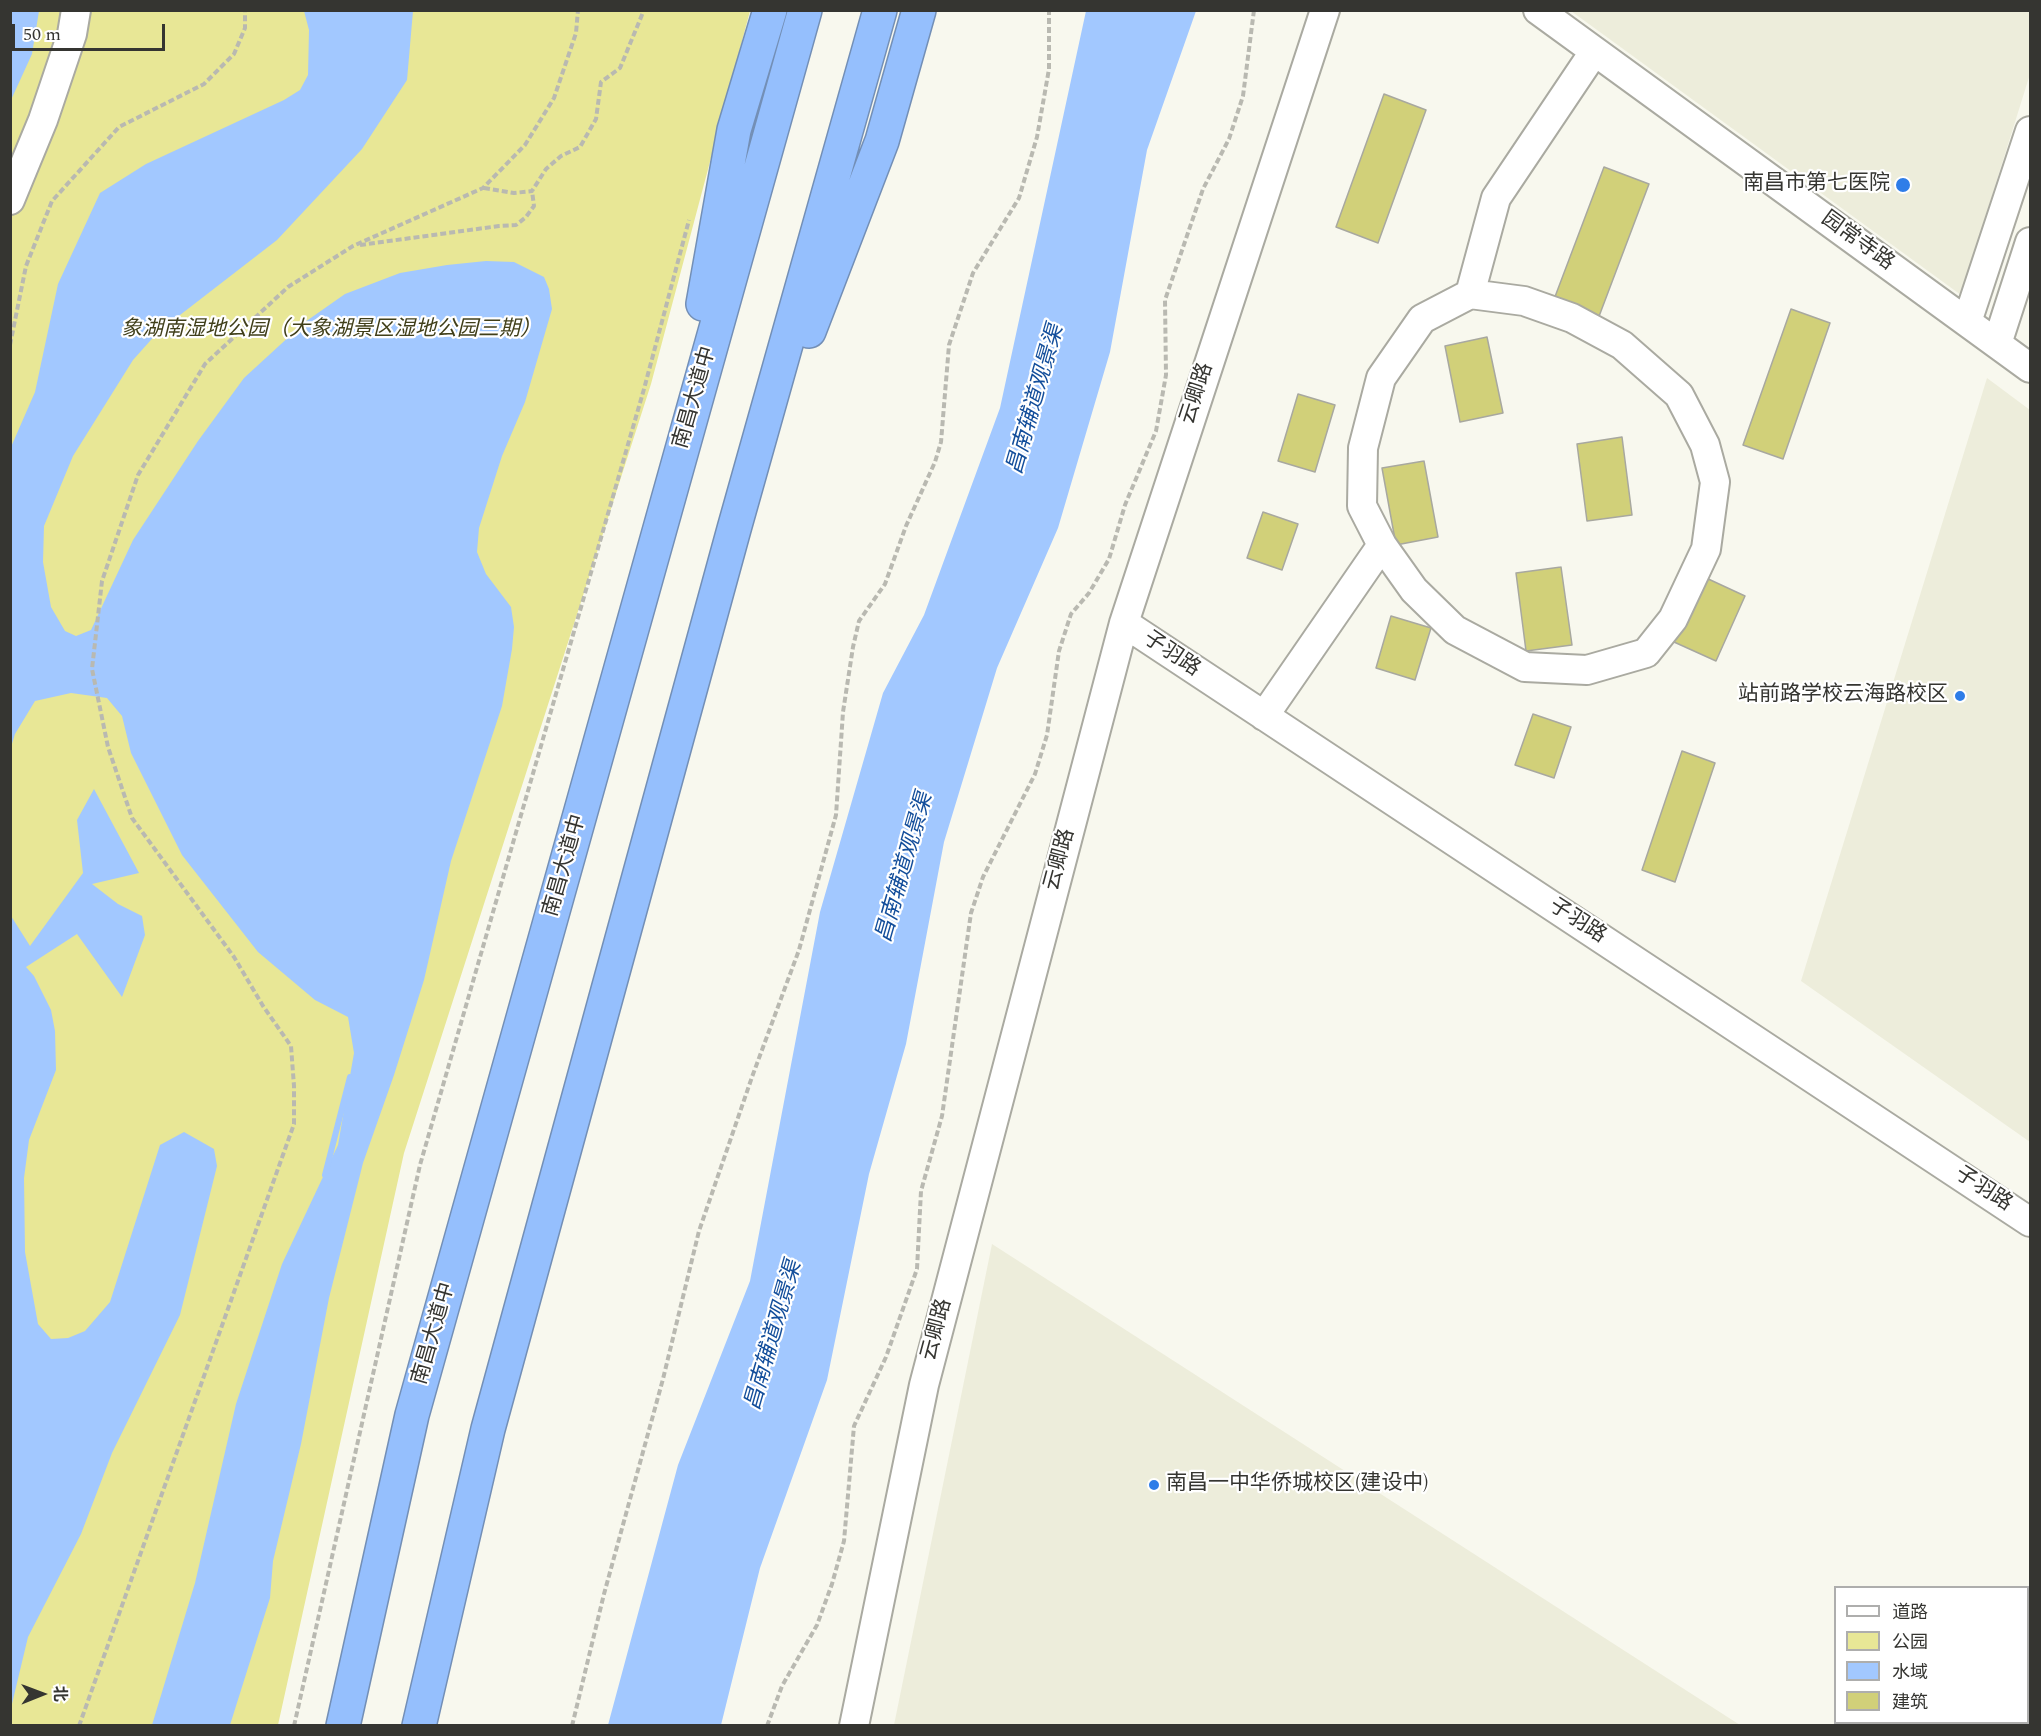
<!DOCTYPE html>
<html>
<head>
<meta charset="utf-8">
<style>
	body { margin:0 }
	#map { position:relative; width:2041px; height:1736px; overflow:hidden; background:#f8f8ee; font-family:Spectral,"Noto Sans SC",serif }
	canvas { display:block }
	.frame { position:absolute; inset:0; border:12px solid #353531; pointer-events:none }
	.legend { position:absolute; left:1834px; top:1586px; width:195px; height:138px; box-sizing:border-box; background:#fff; border:2px solid #aeaead; margin:0; padding:8px 10px; list-style:none; font-size:18px; color:#353531 }
	.legend li { display:flex; align-items:center; gap:12px; height:30px }
	.legend b { width:30px; border:2px solid #aeaead }
	.north { position:absolute; left:12px; top:1664px; width:60px; height:60px; -webkit-text-stroke:4px #fff; paint-order:stroke; rotate:89deg; font-size:16px; font-weight:700; line-height:24px; text-align:center; color:#353531 }
	.north::after { content:''; display:block; margin:auto; width:21px; height:27px; background:#353531; clip-path:polygon(50% 0,100% 100%,50% 72%,0 100%) }
	.scale { position:absolute; left:12px; top:24px; width:153px; height:27px; box-sizing:border-box; border:3px solid #353531; border-top:0; padding-left:8px; font-size:18px; line-height:21px; white-space:nowrap; color:#353531; -webkit-text-stroke:4px #fff; paint-order:stroke }
</style>
</head>
<body>
<div id="map">
<canvas width="2041" height="1736"></canvas>
<div class="frame"></div>
<ul class="legend">
<li><b style="height:8px;background:#fff"></b>道路</li>
<li><b style="height:16px;background:#e8e796"></b>公园</li>
<li><b style="height:16px;background:#a2c8ff"></b>水域</li>
<li><b style="height:16px;background:#d1d079"></b>建筑</li>
</ul>
<div class="north">北</div>
<div class="scale">50 m</div>
</div>
<script>
const g = document.querySelector('canvas').getContext('2d');
g.lineJoin = 'round';
function paint(path, color) {
  g.fillStyle = color;
  g.fill(path, 'evenodd');
}
function poly(rows) {
  const path = new Path2D();
  for (const r of rows) {
    path.moveTo(r[0], r[1]);
    for (let i = 2; i < r.length; i += 2) path.lineTo(r[i], r[i + 1]);
  }
  return path;
}
function strokePath(path, color, width, dash) {
  g.strokeStyle = color;
  g.lineWidth = width;
  g.lineCap = dash ? 'butt' : 'round';
  g.setLineDash(dash || []);
  g.stroke(path);
}
function write(font, color, halo, rows, align = 'center') {
  g.font = font + ' Spectral,"Noto Sans SC",serif';
  g.lineWidth = 4.5;
  g.setLineDash([]);
  g.textBaseline = 'middle';
  g.strokeStyle = halo;
  g.fillStyle = color;
  for (const [text, x, y, turn = 0] of rows) {
    g.save();
    g.translate(x, y);
    g.rotate((+turn || 0) * Math.PI / 180);
    g.textAlign = isNaN(turn) ? turn : align;
    if (halo) g.strokeText(text, 0, 0);
    g.fillText(text, 0, 0);
    g.restore();
  }
}
paint(poly([
	[1571,11,2030,11,2030,74,1961,295],
	[1987,378,2030,410,2030,1142,1801,981],
	[992,1244,1740,1725,894,1725]
]), '#ededdb');
paint(poly([
	[27,11,750,11,651,384,404,1153,278,1725,11,1725,10,64]
]), '#e8e796');
paint(poly([
	[11,10,39,11,32,54,11,100],
	[304,11,413,11,407,80,362,149,277,240,158,332,133,360,73,456,44,526,43,562,51,607,65,631,76,636,91,630,133,540,198,441,244,378,305,322,345,294,400,273,447,265,486,261,514,262,544,277,549,289,552,309,525,402,502,456,479,528,477,552,486,574,511,607,514,627,512,649,502,706,451,861,424,980,394,1075,363,1163,329,1298,301,1444,273,1561,270,1598,230,1725,152,1725,195,1583,236,1404,282,1264,338,1145,354,1053,348,1017,315,1000,258,952,182,855,131,753,122,716,107,698,71,693,35,701,15,734,11,747,11,447,35,392,58,284,100,193,146,164,284,100,300,90,308,75,309,30],
	[1086,11,1196,11,1147,150,1110,352,1058,528,997,668,944,842,906,1044,869,1174,827,1380,760,1568,721,1725,608,1725,678,1465,750,1281,820,912,883,693,924,615,1000,408],
	[94,789,139,873,92,884,118,904,142,916,145,935,122,997,77,934,26,967,34,976,51,1010,55,1031,56,1070,29,1140,24,1178,25,1252,38,1324,51,1339,68,1338,85,1331,110,1302,160,1145,184,1132,214,1149,217,1166,180,1315,112,1453,81,1534,28,1637,11,1708,11,916,30,946,83,873,77,820]
]), '#a2c8ff');
strokePath(poly([
	[325,1175,350,1077]
]), '#a2c8ff', 6);
const building = poly([
	[1384,94,1426,110,1378,243,1336,227,1384,94],
	[1604,167,1649,184,1598,319,1553,302,1604,167],
	[1791,309,1830,323,1783,459,1743,445,1791,309],
	[1487,337,1503,413,1460,422,1445,346,1487,337],
	[1298,394,1335,405,1315,472,1278,461,1298,394],
	[1622,437,1632,515,1587,521,1577,444,1622,437],
	[1424,461,1438,537,1396,545,1382,468,1424,461],
	[1263,512,1298,524,1282,570,1247,558,1263,512],
	[1561,567,1572,645,1526,651,1516,573,1561,567],
	[1704,577,1745,596,1716,661,1674,642,1704,577],
	[1391,616,1431,628,1415,680,1376,668,1391,616],
	[1533,714,1571,727,1554,778,1515,765,1533,714],
	[1682,751,1715,763,1675,882,1642,870,1682,751]
]);
paint(building, '#d1d079');
strokePath(building, '#a8a89f', 1.5);
const minor = poly([
	[1538,10,2030,368],
	[10,200,43,120,72,34,76,10],
	[1470,294,1524,301,1572,318,1622,345,1679,395,1705,445,1715,482,1706,549,1673,619,1646,653,1587,670,1525,667,1455,630,1414,590,1382,545,1362,506,1363,448,1381,378,1422,319,1470,294],
	[1470,294,1496,198,1594,52],
	[1967,322,2030,131],
	[1997,344,2030,242],
	[1124,623,2030,1222],
	[1264,716,1382,545],
	[854,1726,924,1385,1124,623,1325,10]
]);
const highway = poly([
	[703,304,734,130,770,10],
	[809,331,882,141,919,10],
	[343,1726,412,1415,805,10],
	[419,1726,488,1429,734,529,880,10]
]);
strokePath(minor, '#aaaaa1', 32);
strokePath(highway, '#738fb6', 36);
strokePath(poly([
	[484,188,514,193,532,191,546,169,561,156,580,147,596,119,601,82,620,68,644,10],
	[360,245,499,226,516,225,526,217,534,206,532,191],
	[10,345,26,266,52,201,119,127,204,84,234,54,245,28,245,10],
	[79,1726,294,1124,294,1086,291,1046,263,1006,234,957,132,818,108,747,92,669,102,581,138,475,205,364,288,287,353,246,483,188,525,145,554,98,576,33,578,10],
	[294,1726,420,1165,644,389,689,220],
	[572,1726,604,1594,663,1379,699,1231,752,1077,799,950,836,815,843,712,853,647,859,621,885,584,906,526,935,462,941,442,949,345,973,273,1019,198,1037,137,1049,69,1049,10],
	[767,1726,782,1686,817,1625,832,1584,844,1541,854,1426,886,1357,917,1269,921,1191,942,1116,971,913,983,877,1035,774,1047,735,1059,651,1071,614,1089,593,1109,559,1125,505,1156,431,1166,375,1165,300,1203,189,1229,139,1243,96,1254,10]
]), '#b9b9b1', 4, [6, 3]);
strokePath(minor, '#fff', 28);
strokePath(highway, '#95bffd', 33);
for (const [x, y, r, color] of [
	[1903,185,8,"#2e7de8"],
	[1960,696,6,"#2e7de8"],
	[1154,1485,6,"#2e7de8"]
]) {
  const dot = new Path2D();
  dot.arc(x, y, r, 0, 2 * Math.PI);
  g.fillStyle = color;
  g.fill(dot);
  strokePath(dot, '#fff', 2);
}
write('21px', '#353531', '#fff', [
	["南昌市第七医院",1890,185],
	["站前路学校云海路校区",1948,696],
	["南昌一中华侨城校区(建设中)",1166,1485,"left"]
], 'right');
write('21px', '#353531', '#fff', [
	["园常寺路",1857,242,36],
	["云卿路",1198,394,-72],
	["南昌大道中",696,398,-74],
	["子羽路",1171,655,34],
	["云卿路",1061,860,-75],
	["南昌大道中",566,866,-74],
	["子羽路",1577,922,33],
	["子羽路",1983,1190,33],
	["云卿路",938,1330,-75],
	["南昌大道中",435,1334,-74]
]);
write('italic 21px', '#403f1a', '#fff', [
	["象湖南湿地公园（大象湖景区湿地公园三期）",331,331]
]);
write('italic 22px', '#134e9b', '#fff', [
	["昌南辅道观景渠",1037,400,-74],
	["昌南辅道观景渠",906,868,-74],
	["昌南辅道观景渠",775,1336,-74]
]);
</script>
</body>
</html>
